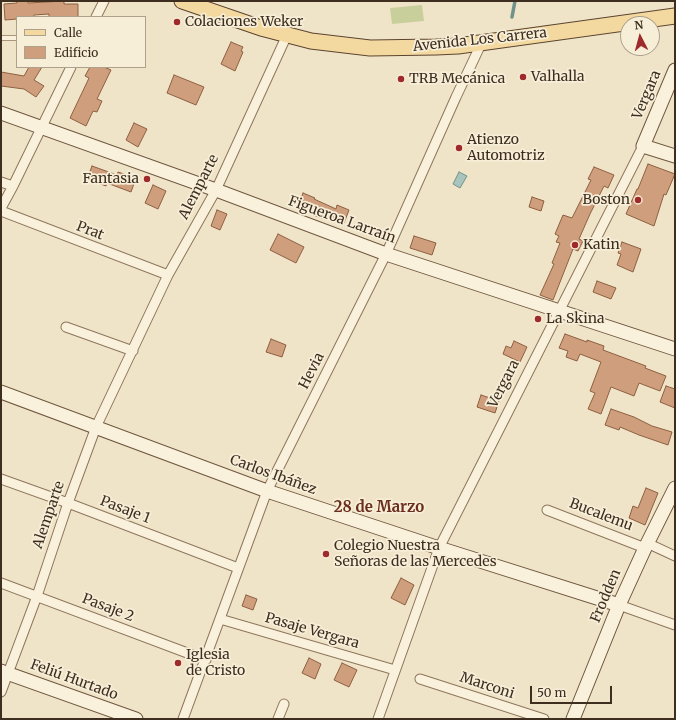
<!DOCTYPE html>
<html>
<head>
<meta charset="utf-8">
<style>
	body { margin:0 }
	#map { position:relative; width:676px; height:720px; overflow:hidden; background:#f0e4c8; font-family:Merriweather,serif }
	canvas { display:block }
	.frame { position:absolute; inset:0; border:2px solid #3d2e20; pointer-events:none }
	.legend { position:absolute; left:16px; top:16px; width:130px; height:52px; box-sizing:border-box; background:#f7eed8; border:1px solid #ada18e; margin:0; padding:5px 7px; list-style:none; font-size:12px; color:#3d2e20 }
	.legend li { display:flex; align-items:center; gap:8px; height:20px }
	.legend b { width:20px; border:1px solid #ada18e }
	.north { position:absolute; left:620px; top:16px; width:40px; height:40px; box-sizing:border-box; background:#f7eed8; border:1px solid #ada18e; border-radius:50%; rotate:354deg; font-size:11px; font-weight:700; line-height:16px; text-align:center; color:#3d2e20 }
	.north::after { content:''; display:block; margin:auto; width:14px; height:18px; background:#9e2a2b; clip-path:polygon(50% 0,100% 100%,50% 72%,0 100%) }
	.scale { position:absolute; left:530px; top:686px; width:82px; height:18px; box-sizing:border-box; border:2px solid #3d2e20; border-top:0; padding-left:5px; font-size:12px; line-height:14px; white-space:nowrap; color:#3d2e20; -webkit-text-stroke:3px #f7eed8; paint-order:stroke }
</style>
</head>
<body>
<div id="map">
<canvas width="676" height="720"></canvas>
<div class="frame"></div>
<ul class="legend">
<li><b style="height:5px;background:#f3d9a0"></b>Calle</li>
<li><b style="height:11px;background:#cf9f7d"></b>Edificio</li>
</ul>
<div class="north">N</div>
<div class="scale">50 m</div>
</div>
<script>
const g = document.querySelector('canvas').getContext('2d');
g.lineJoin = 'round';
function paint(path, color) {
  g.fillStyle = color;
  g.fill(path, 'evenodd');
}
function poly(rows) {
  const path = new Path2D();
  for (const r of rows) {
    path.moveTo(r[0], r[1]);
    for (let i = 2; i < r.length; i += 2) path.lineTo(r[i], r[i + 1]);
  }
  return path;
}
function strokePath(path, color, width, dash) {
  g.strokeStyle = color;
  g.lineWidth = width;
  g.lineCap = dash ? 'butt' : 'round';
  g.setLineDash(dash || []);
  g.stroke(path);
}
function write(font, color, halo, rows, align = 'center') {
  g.font = font + ' Merriweather,serif';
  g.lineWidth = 3.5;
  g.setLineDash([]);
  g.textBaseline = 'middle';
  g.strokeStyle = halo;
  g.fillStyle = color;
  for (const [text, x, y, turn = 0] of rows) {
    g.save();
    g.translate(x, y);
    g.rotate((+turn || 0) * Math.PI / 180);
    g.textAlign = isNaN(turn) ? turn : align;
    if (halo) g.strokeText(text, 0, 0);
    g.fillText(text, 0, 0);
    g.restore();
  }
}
paint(poly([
	[422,5,424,21,392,24,390,8]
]), '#c9cf9b');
const water = poly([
	[459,172,467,176,460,188,453,184,459,172]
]);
paint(water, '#a9c4bc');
strokePath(water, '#6f938a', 1);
strokePath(poly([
	[512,17,515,1]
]), '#6f938a', 3.5);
const building = poly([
	[17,1,28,1,28,3,64,1,64,4,78,4,78,17,49,17,49,14,34,15,33,17,17,17,17,19,5,20,4,4,17,3,17,1],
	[231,42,243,47,241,51,243,52,235,71,221,64,231,42],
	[29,67,42,67,34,80,44,86,36,97,24,89,1,86,1,72,24,76,29,67],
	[90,67,104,67,111,70,97,99,102,101,97,112,93,111,86,126,70,118,89,78,85,76,90,67],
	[174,75,204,87,196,105,167,93,174,75],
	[134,123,147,129,138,147,126,140,134,123],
	[648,164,675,174,666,195,664,194,654,226,626,214,637,189,638,189,648,164],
	[92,166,117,175,118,172,136,178,131,192,107,183,106,186,87,179,92,166],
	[594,167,614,175,608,188,604,186,590,214,579,239,583,241,578,251,573,249,553,300,540,295,554,264,552,263,560,243,556,242,559,236,555,234,563,215,572,218,591,180,588,179,594,167],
	[153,185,166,191,158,209,145,203,153,185],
	[303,193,315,198,314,199,336,209,337,205,349,210,344,223,326,216,325,219,313,215,314,213,298,206,303,193],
	[532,197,544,201,541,211,529,207,532,197],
	[217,210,227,214,220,230,211,226,217,210],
	[278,234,304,247,296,263,270,250,278,234],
	[414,236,436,243,432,255,410,248,414,236],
	[622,242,641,249,633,272,617,265,621,254,618,253,622,242],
	[597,281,616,288,611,299,593,292,597,281],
	[565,334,587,342,587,340,604,346,603,350,646,366,645,368,666,376,660,391,639,383,634,396,611,387,601,414,588,409,595,393,590,391,601,362,580,354,577,361,566,357,568,351,559,348,565,334],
	[271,339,286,345,282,357,266,352,271,339],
	[514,341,527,347,520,362,503,354,506,346,511,348,514,341],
	[666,386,675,389,675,408,660,402,666,386],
	[481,395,499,401,495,413,477,407,481,395],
	[611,409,634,417,652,426,672,432,668,445,639,435,620,427,619,430,605,425,611,409],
	[646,488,658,493,645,525,629,518,633,506,638,508,646,488],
	[401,578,414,585,405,605,391,598,401,578],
	[246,595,257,599,253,610,242,606,246,595],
	[309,658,321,664,315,679,302,673,309,658],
	[342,663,357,670,349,687,334,680,342,663]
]);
paint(building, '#cf9f7d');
strokePath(building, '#8d5f41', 1);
const lane = poly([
	[1,38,17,38]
]);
const street = poly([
	[96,17,104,1],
	[1,182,13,186],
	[1,208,13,186,71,67],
	[1,211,168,275],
	[66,327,133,351],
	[1,479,68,503,238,568],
	[547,510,645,548],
	[647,543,675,556],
	[1,583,206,660],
	[619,605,675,625],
	[220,619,395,670],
	[420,679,544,719],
	[1,692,37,596,68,503,96,427,168,275,216,190,287,35],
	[183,719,267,491,386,254,456,97,482,42],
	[278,719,284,704],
	[378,719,439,548,643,146]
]);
const secondary = poly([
	[675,70,643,146,675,156],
	[1,113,216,190,386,254,675,349],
	[1,392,267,491,439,548,619,605],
	[1,671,136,719],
	[573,719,619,605,645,548,675,488]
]);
const primary = poly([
	[182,1,261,28,311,41,370,48,436,47,458,46,675,16]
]);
strokePath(lane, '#8d765c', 6);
strokePath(street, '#8d765c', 11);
strokePath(secondary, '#6f573f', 15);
strokePath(primary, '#5b4430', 17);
strokePath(lane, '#faf1dc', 4.5);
strokePath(street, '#faf1dc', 9);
strokePath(secondary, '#faf1dc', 13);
strokePath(primary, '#f3d9a0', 15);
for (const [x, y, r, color] of [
	[177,22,4,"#9e2a2b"],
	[523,77,4,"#9e2a2b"],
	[401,79,4,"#9e2a2b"],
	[459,148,4,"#9e2a2b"],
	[147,179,4,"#9e2a2b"],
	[638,200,4,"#9e2a2b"],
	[575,245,4,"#9e2a2b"],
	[538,319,4,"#9e2a2b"],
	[326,554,4,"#9e2a2b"],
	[178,663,4,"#9e2a2b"]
]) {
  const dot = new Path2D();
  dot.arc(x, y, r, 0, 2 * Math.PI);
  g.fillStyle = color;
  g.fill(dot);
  strokePath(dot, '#f7eed8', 1.5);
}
write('14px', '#3d2e20', '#f7eed8', [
	["Colaciones Weker",185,22],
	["Valhalla",531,77],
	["TRB Mecánica",409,79],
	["Atienzo",467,140],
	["Automotriz",467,156],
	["Fantasia",139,179,"right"],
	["Boston",630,200,"right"],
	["Katin",583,245],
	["La Skina",546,319],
	["Colegio Nuestra",334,546],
	["Señoras de las Mercedes",334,562],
	["Iglesia",186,655],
	["de Cristo",186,671]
], 'left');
write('14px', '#3d2e20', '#f7eed8', [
	["Avenida Los Carrera",480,40,-6],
	["Vergara",647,95,-67],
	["Alemparte",199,187,-63],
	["Figueroa Larraín",342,220,20],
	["Prat",90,231,21],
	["Hevia",312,371,-63],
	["Vergara",504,384,-63],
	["Carlos Ibáñez",273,475,20],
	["Pasaje 1",125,510,21],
	["Alemparte",49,515,-71],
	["Bucalemu",601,515,21],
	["Frodden",606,596,-67],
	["Pasaje 2",108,608,21],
	["Pasaje Vergara",312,631,16],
	["Feliú Hurtado",74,680,20],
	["Marconi",487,686,18]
]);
write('bold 15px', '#6b2e1e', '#f7eed8', [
	["28 de Marzo",379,508]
]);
</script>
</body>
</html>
